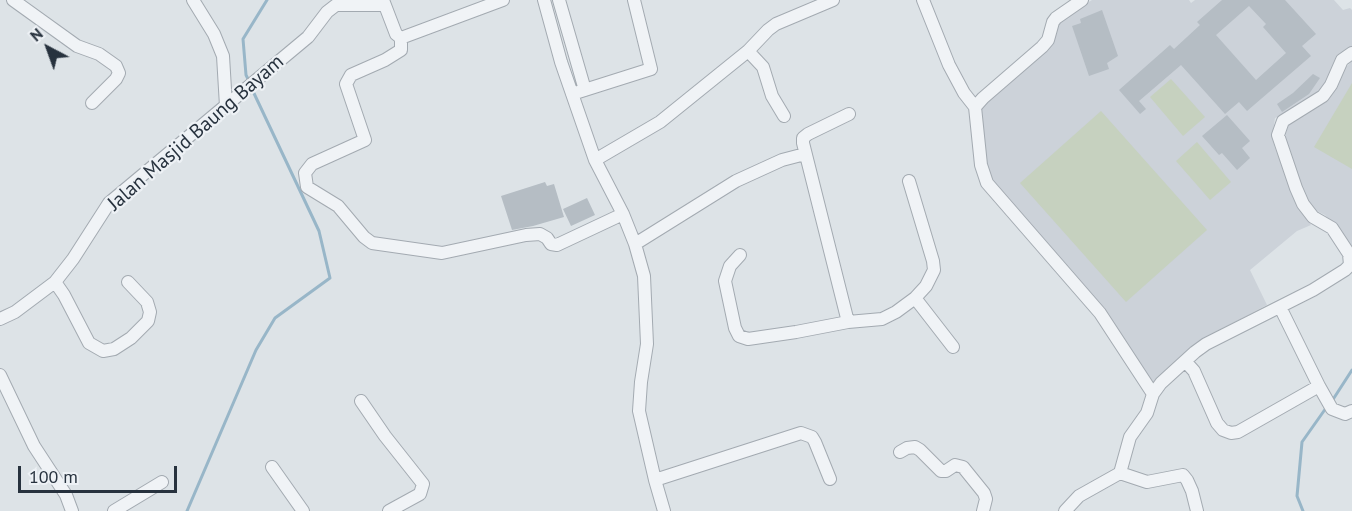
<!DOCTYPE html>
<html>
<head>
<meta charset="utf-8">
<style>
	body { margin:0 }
	#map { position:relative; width:1352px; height:511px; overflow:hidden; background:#dde3e7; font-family:"PT Sans",sans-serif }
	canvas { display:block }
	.north { position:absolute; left:18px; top:18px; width:60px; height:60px; -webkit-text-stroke:4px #edf1f5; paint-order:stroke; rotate:319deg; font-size:16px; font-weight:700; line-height:24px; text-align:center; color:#27323e }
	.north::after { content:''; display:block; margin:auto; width:21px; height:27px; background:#27323e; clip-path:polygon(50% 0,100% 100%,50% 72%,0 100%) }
	.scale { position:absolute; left:18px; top:466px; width:159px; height:27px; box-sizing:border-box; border:3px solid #27323e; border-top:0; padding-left:8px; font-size:18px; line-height:21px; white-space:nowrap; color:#27323e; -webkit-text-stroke:4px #edf1f5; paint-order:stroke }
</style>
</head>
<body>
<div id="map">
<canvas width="1352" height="511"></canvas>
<div class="north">N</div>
<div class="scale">100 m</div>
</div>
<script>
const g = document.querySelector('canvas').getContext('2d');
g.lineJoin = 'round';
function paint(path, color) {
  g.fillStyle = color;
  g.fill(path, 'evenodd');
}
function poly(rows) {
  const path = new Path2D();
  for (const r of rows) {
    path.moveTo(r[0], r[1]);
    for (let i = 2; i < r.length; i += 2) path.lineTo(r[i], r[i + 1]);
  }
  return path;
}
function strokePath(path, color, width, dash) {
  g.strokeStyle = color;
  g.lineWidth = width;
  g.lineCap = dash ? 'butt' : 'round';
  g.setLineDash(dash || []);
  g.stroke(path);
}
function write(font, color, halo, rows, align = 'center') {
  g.font = font + ' "PT Sans",sans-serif';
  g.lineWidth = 4.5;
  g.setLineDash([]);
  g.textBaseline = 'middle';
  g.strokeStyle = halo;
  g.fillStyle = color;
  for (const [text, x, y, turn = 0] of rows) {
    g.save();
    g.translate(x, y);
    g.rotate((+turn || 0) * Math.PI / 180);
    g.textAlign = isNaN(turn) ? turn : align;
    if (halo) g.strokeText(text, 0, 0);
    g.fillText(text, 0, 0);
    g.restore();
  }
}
paint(poly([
	[1092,0,1189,0,1191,3,1195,0,1334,0,1343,10,1350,8,1352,10,1352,48,1340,53,1326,84,1315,96,1291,112,1275,118,1272,138,1275,148,1299,208,1311,225,1297,231,1250,270,1267,305,1201,340,1152,384,987,174,979,108,1064,18],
	[1352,61,1352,253,1341,234,1325,215,1313,209,1307,200,1284,139,1289,124,1326,102,1332,95,1345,68]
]), '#ccd2d9');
paint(poly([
	[1171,79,1205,117,1183,136,1150,97],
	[1352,83,1352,169,1314,147],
	[1101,111,1207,230,1126,302,1020,183],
	[1197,142,1231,182,1210,200,1176,161]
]), '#c6d1bf');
strokePath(poly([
	[249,81,246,75,243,39,267,0],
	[1332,401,1352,370],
	[187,511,256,350,275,318,330,278,319,231,251,87],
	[1303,511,1297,496,1302,442,1326,408]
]), '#98b6c8', 3);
paint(poly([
	[1222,0,1285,0,1316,34,1302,46,1311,56,1247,111,1239,102,1225,114,1181,65,1139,101,1146,109,1140,114,1119,90,1170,45,1174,49,1200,25,1197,22],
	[1249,6,1266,24,1263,27,1286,53,1256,80,1216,35],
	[1102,10,1118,56,1107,63,1109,69,1089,76,1072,26,1081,23,1080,19],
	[1313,74,1320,78,1309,94,1282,112,1277,104,1293,93],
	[1227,115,1250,141,1242,148,1250,158,1237,170,1222,153,1219,155,1202,136],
	[545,182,547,186,554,184,564,217,533,226,512,230,501,196],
	[587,198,595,215,571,226,563,209]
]), '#b5bdc4');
const minor = poly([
	[13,0,77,46,99,54,116,66,119,73,116,79,92,103],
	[193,0,214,34,223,56,226,106],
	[383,0,396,34,401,38],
	[544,0,561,62,595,160,623,214,635,244,644,276,647,344,641,382,639,411,655,480,664,511],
	[559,0,585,90],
	[923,0,949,65,964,93,975,107],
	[1082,0,1056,18,1053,22,1048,40,1042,47,983,98,975,107,981,165,987,183,1100,313,1153,394],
	[401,38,401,50,385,60,351,75,346,84,365,140,312,164,305,173,307,187,338,206,364,237,372,243,442,253,526,235,540,234,547,238,551,244,557,245,623,214],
	[401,38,503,0],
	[748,51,763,67,772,96,784,116],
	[572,94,651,69,634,0],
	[595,160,660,122,748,51,768,30,776,24,833,0],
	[635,244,736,181,782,160,805,154],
	[740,255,730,266,725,281,735,328,739,336,748,339,796,332,848,322,803,143,803,138,808,134,849,114],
	[55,282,64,295,89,343,103,351,114,349,131,338,148,321,150,312,147,302,128,282],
	[915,298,953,347],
	[0,319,15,312,55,282,73,259,109,203,308,37,327,12,336,5,383,5],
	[848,322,882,319,896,312,915,298,926,286,934,270,933,261,909,181],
	[1185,361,1194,371,1217,423,1223,430,1231,433,1238,432,1319,386,1280,307],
	[0,375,34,446,66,495,72,511],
	[1319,386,1332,409,1345,414,1352,411],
	[361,401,385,436,423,484,420,494,389,511],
	[900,452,907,448,915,447,920,450,941,471,946,471,955,465,963,467,984,493,986,499,983,511],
	[272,467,303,511],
	[1120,473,1147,482,1183,475,1187,480,1192,491,1197,511],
	[655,480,801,433,812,437,815,442,830,479],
	[114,511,162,482],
	[1065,511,1079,496,1120,473,1130,437,1147,413,1153,394,1161,383,1195,352,1206,344,1313,290,1345,270,1350,265,1349,254,1332,228,1313,217,1303,204,1296,188,1278,135,1283,121,1323,96,1331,85,1342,60,1352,53]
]);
strokePath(minor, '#a3aab1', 14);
strokePath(minor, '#f0f3f6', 12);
write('20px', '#27323e', '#edf1f5', [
	["Jalan Masjid Baung Bayam",196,133,-41]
]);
</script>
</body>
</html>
